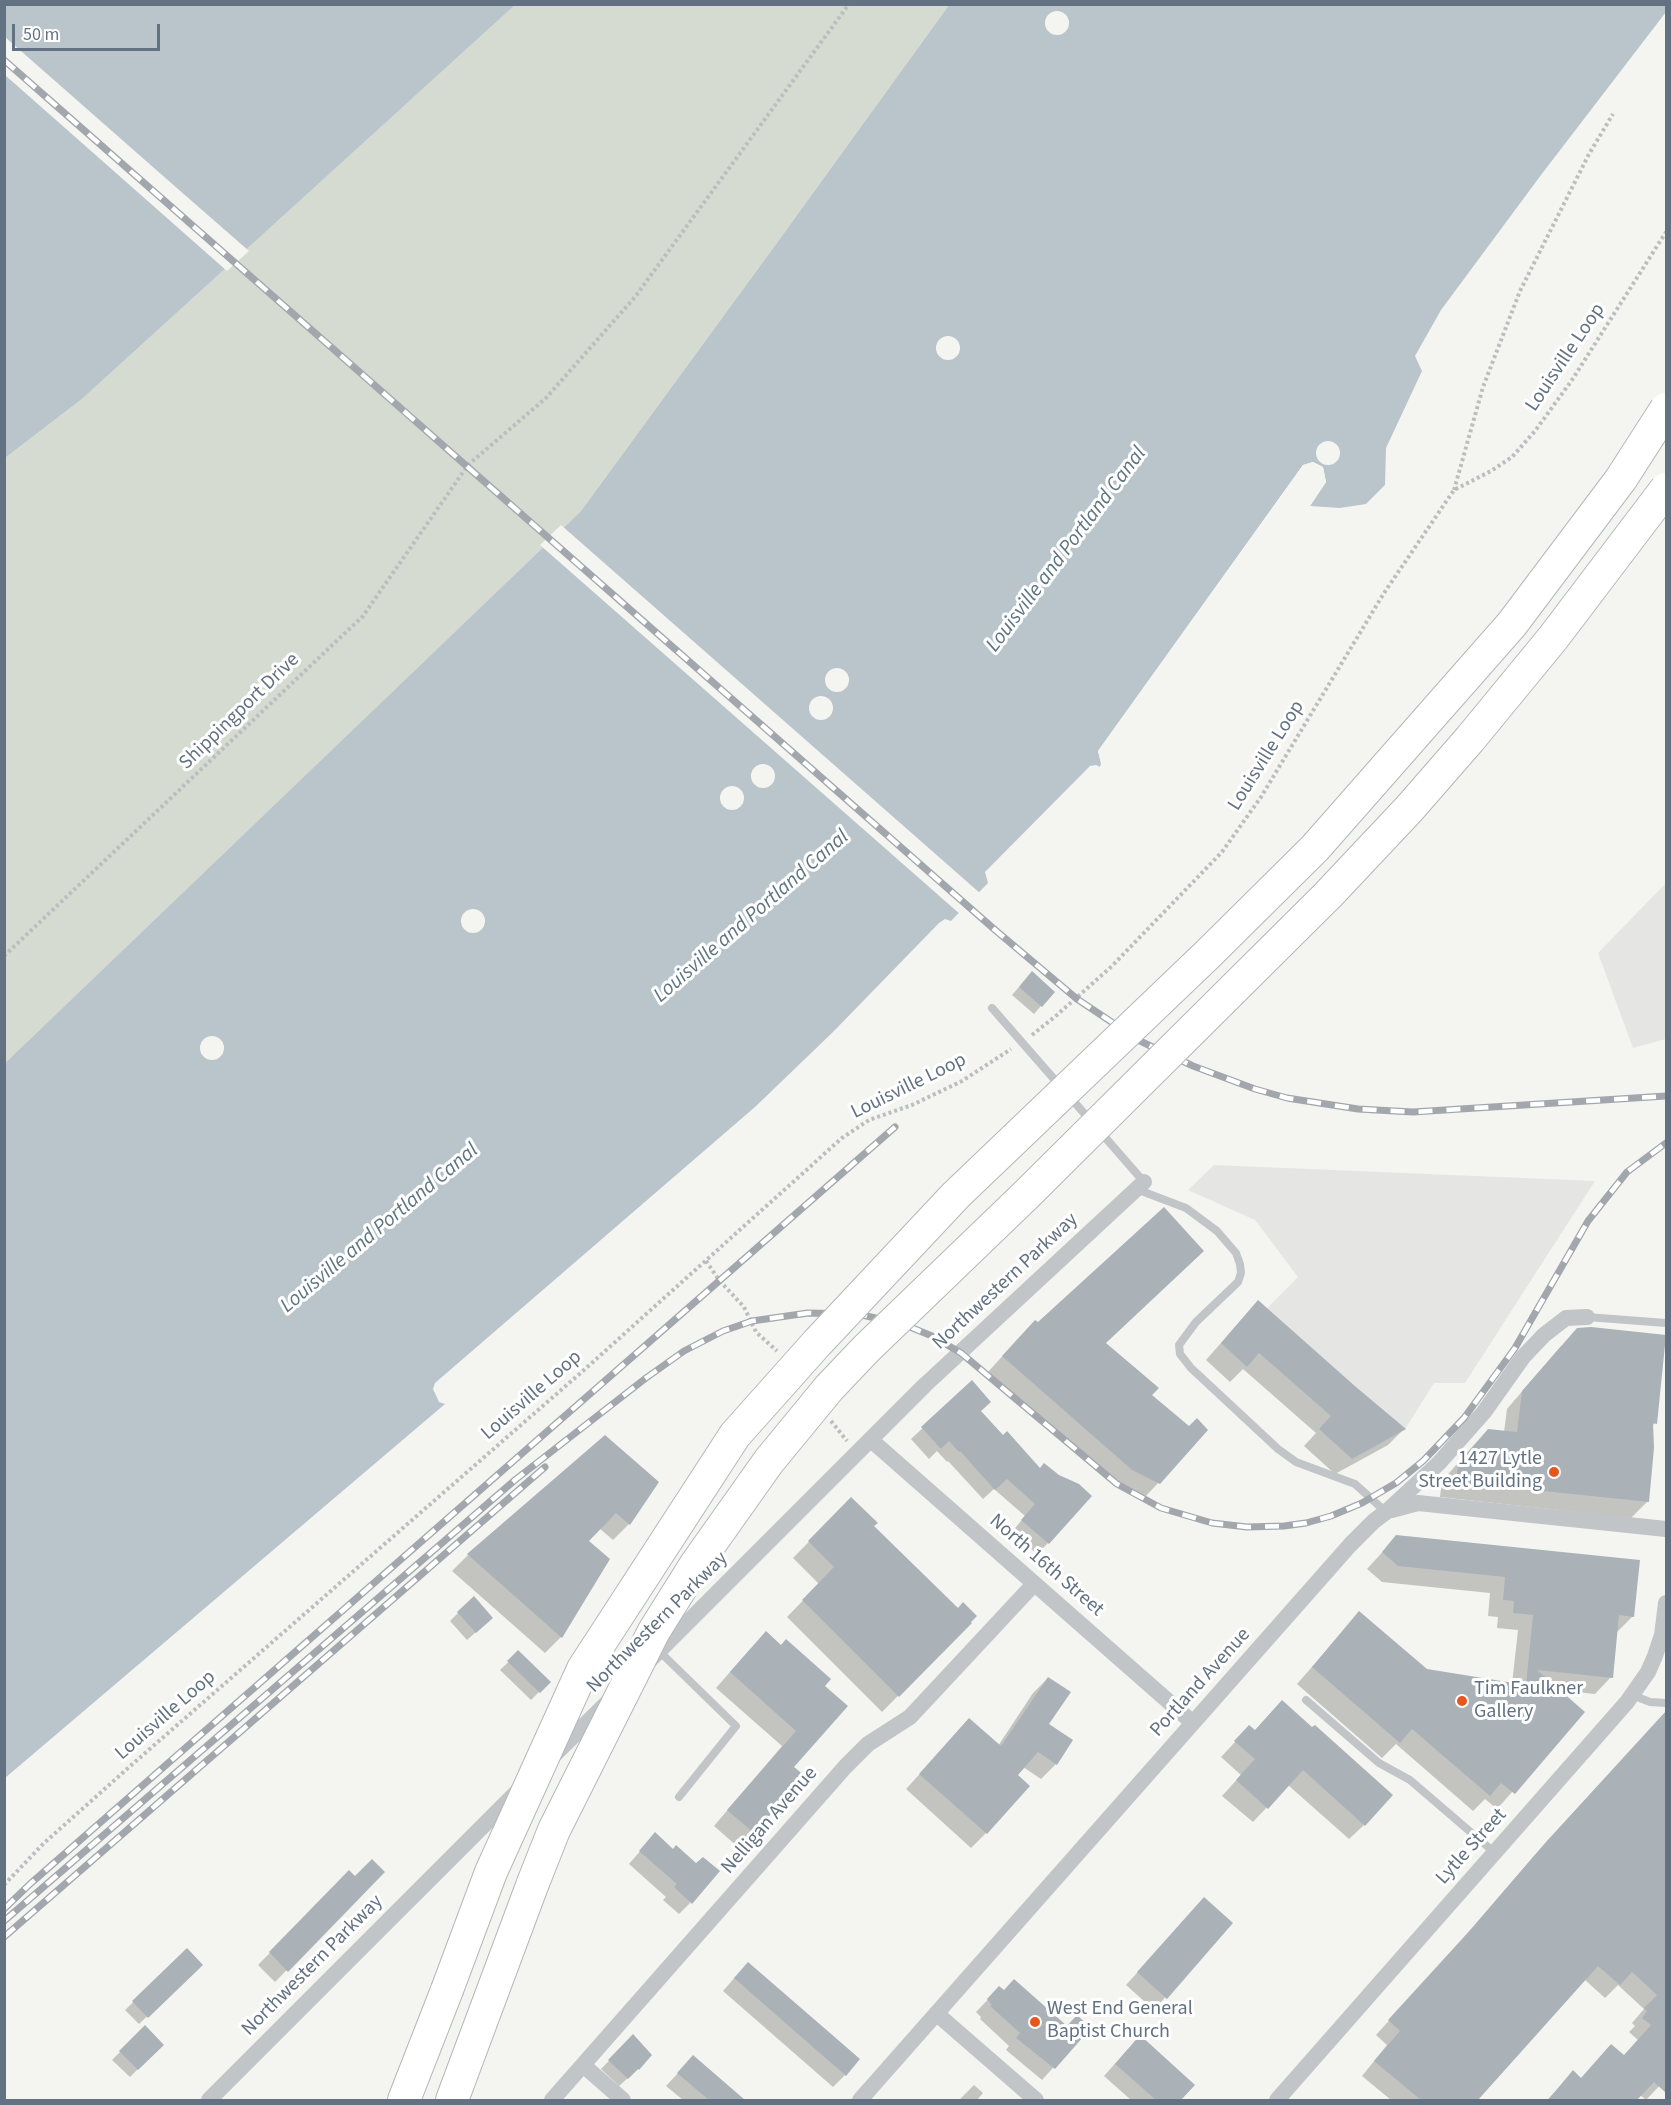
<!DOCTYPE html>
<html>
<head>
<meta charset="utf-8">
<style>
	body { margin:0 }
	#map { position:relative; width:1671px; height:2105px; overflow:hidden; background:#f4f5f0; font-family:"Source Sans 3",sans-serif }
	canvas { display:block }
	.frame { position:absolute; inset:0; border:6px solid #637282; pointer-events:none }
	.scale { position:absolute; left:12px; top:24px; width:148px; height:27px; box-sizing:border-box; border:3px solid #637282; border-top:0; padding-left:8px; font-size:18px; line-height:21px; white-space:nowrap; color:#637282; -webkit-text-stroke:4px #fff; paint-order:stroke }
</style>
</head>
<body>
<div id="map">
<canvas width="1671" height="2105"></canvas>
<div class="frame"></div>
<div class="scale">50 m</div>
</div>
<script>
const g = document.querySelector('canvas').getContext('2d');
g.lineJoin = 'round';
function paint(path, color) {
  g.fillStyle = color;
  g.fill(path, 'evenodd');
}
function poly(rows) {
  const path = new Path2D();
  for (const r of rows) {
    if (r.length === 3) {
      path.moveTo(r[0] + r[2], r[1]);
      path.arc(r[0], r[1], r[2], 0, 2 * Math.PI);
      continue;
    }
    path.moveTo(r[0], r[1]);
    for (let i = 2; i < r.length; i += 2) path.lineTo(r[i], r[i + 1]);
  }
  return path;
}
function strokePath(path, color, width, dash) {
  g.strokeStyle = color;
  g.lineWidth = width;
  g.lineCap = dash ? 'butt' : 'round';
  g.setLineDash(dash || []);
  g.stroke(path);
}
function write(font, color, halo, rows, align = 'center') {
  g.font = font + ' "Source Sans 3",sans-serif';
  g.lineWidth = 6;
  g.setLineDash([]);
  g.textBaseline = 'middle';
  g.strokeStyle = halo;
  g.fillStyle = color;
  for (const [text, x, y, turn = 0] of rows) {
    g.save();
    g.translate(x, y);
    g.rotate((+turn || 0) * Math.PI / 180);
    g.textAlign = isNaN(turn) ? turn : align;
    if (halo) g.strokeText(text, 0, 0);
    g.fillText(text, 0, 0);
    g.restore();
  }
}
paint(poly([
	[1666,883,1666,1039,1633,1048,1598,953],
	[1214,1165,1595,1181,1465,1383,1434,1383,1404,1431,1267,1308,1298,1277,1255,1220,1188,1190]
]), '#e5e6e4');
paint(poly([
	[515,5,949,5,771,251,581,511,5,1063,5,458,82,399]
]), '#d5dbd1');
paint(poly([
	[5,5,515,5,82,399,5,458],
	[949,5,1666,5,1666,12,1541,175,1441,310,1415,356,1422,371,1386,448,1385,485,1366,504,1340,508,1310,506,1326,482,1323,467,1313,462,1303,465,1098,751,1101,763,1100,767,1096,765,1090,766,985,872,988,883,951,921,945,919,939,923,833,1032,755,1107,435,1383,433,1389,439,1402,445,1404,5,1778,5,1063,581,511,771,251]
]), '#bac5cb');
paint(poly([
	[1057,23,12],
	[5,37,170,182,249,251,227,271,5,75],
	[948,348,12],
	[1328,453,12],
	[1313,462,1323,467,1326,482,1310,506,1308,508,1307,505,1323,481,1320,469,1313,465,1305,468,1101,752,1104,765,1101,763,1098,751,1303,465],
	[561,525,981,894,961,915,540,545],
	[837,680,12],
	[821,708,12],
	[763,776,12],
	[732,798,12],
	[473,921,12],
	[212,1048,12]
]), '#f4f5f0');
paint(poly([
	[1024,981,1053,992,1034,1014,1012,995],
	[1242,1319,1404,1429,1388,1445,1335,1474,1304,1446,1316,1433,1243,1369,1230,1382,1206,1360],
	[1019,1338,1105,1343,1150,1395,1160,1481,1144,1498,1140,1498,1116,1486,987,1373],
	[1561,1346,1655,1423,1651,1427,1648,1501,1631,1518,1440,1497,1442,1481,1472,1447,1488,1430,1504,1432,1507,1409],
	[972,1382,980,1411,1003,1437,1039,1470,1048,1543,1037,1554,1012,1532,1025,1516,994,1489,983,1499,948,1461,947,1462,937,1451,929,1459,911,1439],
	[605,1437,657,1482,629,1524,613,1540,599,1528,587,1542,561,1637,545,1653,452,1571,468,1555],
	[851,1499,872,1526,970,1623,882,1712,787,1617,819,1584,793,1558],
	[1397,1536,1633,1616,1617,1632,1611,1677,1595,1694,1557,1690,1583,1712,1497,1809,1485,1799,1473,1811,1396,1744,1382,1758,1297,1684,1359,1613,1426,1671,1512,1684,1518,1630,1497,1628,1498,1617,1488,1616,1490,1593,1382,1582,1367,1569],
	[473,1598,484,1625,467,1640,450,1621],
	[751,1648,823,1686,792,1767,753,1832,738,1847,714,1826,782,1746,716,1688],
	[518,1653,549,1682,531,1700,500,1670],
	[1048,1678,1047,1724,1056,1764,1041,1779,1023,1767,1016,1775,986,1833,971,1848,906,1789,969,1720,998,1746,1033,1693],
	[1282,1702,1364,1825,1349,1839,1288,1785,1253,1822,1222,1796,1241,1775,1221,1757,1249,1727,1254,1732],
	[1666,1713,1666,2079,1646,2100,1640,2095,1634,2100,1547,2100,1573,2073,1580,2079,1623,2057,1638,2040,1629,2032,1635,2026,1632,2023,1644,2009,1618,1985,1605,1998,1584,1979,1477,2100,1391,2100,1362,2076,1387,2045,1376,2035,1459,1943,1533,1857],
	[655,1834,673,1850,690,1903,679,1914,663,1900,666,1897,629,1864],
	[349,1872,355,1878,383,1872,275,1982,258,1965],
	[1193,1911,1231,1923,1154,2010,1126,1985],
	[187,1950,201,1965,139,2024,125,2010],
	[736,1976,845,2075,833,2087,723,1991],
	[999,1988,1066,2028,1089,2028,1042,2080,1006,2050,1009,2046,980,2019,981,2017,976,2012],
	[145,2027,162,2045,130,2077,112,2060],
	[633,2036,638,2069,619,2086,601,2069],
	[1128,2049,1193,2085,1179,2100,1131,2100,1104,2076],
	[693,2057,743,2100,683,2100,666,2086],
	[974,2085,983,2093,977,2100,959,2100]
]), '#0003');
paint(poly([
	[1032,971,1055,992,1042,1007,1019,987],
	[1164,1207,1204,1251,1106,1343,1159,1388,1152,1395,1189,1426,1197,1418,1208,1430,1160,1484,1132,1470,1002,1356,1035,1320,1038,1322],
	[1258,1300,1356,1387,1406,1429,1352,1459,1319,1429,1331,1416,1259,1353,1247,1367,1221,1343],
	[1591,1327,1666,1335,1657,1424,1653,1423,1654,1448,1649,1502,1456,1482,1458,1464,1488,1429,1517,1432,1522,1391,1577,1328],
	[972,1380,991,1402,981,1411,1003,1435,1007,1431,1040,1468,1044,1463,1059,1475,1079,1484,1092,1496,1049,1544,1021,1520,1035,1504,1007,1479,995,1490,960,1451,959,1452,949,1441,941,1449,921,1427],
	[605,1435,659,1482,630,1525,616,1513,589,1541,610,1559,562,1638,467,1554],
	[851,1497,878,1523,874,1526,958,1608,963,1602,977,1616,971,1622,972,1623,899,1697,802,1600,834,1567,808,1541],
	[1396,1535,1640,1560,1634,1617,1619,1615,1613,1678,1537,1670,1585,1712,1515,1794,1501,1783,1490,1796,1412,1729,1400,1743,1312,1667,1359,1611,1427,1669,1526,1685,1533,1615,1513,1613,1514,1601,1503,1600,1505,1577,1398,1566,1382,1552],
	[474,1596,493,1618,476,1633,457,1612],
	[766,1631,781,1645,786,1639,831,1679,825,1686,848,1706,794,1767,805,1776,754,1833,727,1810,796,1731,730,1672],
	[518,1650,551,1682,540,1693,507,1661],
	[1048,1677,1071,1692,1049,1724,1073,1740,1057,1765,1038,1752,1018,1775,1030,1786,987,1834,919,1774,969,1718,1001,1746],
	[1282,1700,1312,1727,1315,1725,1393,1795,1365,1826,1303,1770,1268,1809,1236,1780,1255,1759,1234,1741,1249,1725,1255,1730],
	[1666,1711,1666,2093,1654,2082,1637,2100,1548,2100,1573,2070,1581,2078,1611,2044,1624,2055,1651,2025,1642,2018,1647,2011,1644,2008,1657,1995,1632,1972,1620,1985,1598,1966,1478,2100,1421,2100,1374,2061,1400,2031,1388,2020,1473,1927,1546,1842],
	[655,1832,673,1849,676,1845,696,1863,703,1857,720,1871,692,1904,674,1887,677,1884,639,1851],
	[372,1859,385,1872,288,1972,269,1952,349,1870,355,1876],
	[1204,1897,1233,1923,1167,1999,1137,1972],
	[187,1948,203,1965,148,2018,132,2001],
	[748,1962,860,2059,846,2076,734,1978],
	[1014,1979,1067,2026,1077,2015,1091,2028,1055,2069,1016,2038,1020,2033,990,2006,992,2005,987,1999,999,1986,1004,1990],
	[145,2025,164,2045,138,2070,119,2051],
	[633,2034,652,2055,639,2070,638,2069,628,2079,608,2060],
	[1140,2035,1195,2085,1181,2100,1156,2100,1115,2064],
	[693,2055,745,2100,709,2100,677,2073]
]), '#aab1b7');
const motorway = poly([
	[404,2100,447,1990],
	[452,2100,533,1883]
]);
strokePath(motorway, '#b4b7ba', 34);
strokePath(poly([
	[1454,490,1483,387,1520,291,1589,154,1613,114],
	[4,956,363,616,468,465,546,398,635,297,849,4],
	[1032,1035,1057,1015,1112,966,1222,852,1261,797,1384,593,1454,490,1491,471,1512,457,1535,431,1572,380,1666,232],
	[706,1261,719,1280,744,1307,756,1332,777,1351],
	[831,1421,847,1441],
	[4,1885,44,1843,136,1761,584,1370,842,1138,869,1120,912,1105,962,1081,1011,1049]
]), '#bbbdbf', 4, [3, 3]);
strokePath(poly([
	[992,1008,1061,1087],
	[1069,1096,1144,1182],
	[1136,1189,1186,1208,1217,1231,1236,1253,1240,1264,1241,1273,1238,1282,1196,1322,1179,1345,1180,1354,1191,1368,1278,1449,1296,1462,1355,1484,1386,1512],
	[1587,1317,1666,1323],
	[659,1651,736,1726,679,1797],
	[1632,1695,1650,1702,1666,1703],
	[1306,1700,1379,1763,1410,1780,1495,1853]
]), '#c1c5c8', 8);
strokePath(poly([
	[871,1440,1193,1723],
	[1392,1510,1418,1503,1666,1529],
	[649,1661,925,1385,1144,1182],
	[553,1756,609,1701],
	[937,2014,1036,2100],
	[583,2065,623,2100],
	[209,2100,520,1789],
	[552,2100,845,1767,868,1744,910,1717,1034,1584],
	[860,2100,1350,1545,1374,1521,1386,1512,1439,1463,1484,1412,1523,1357,1544,1335,1566,1318,1587,1317],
	[1277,2100,1627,1702,1648,1672,1655,1656,1662,1635,1666,1603]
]), '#c1c5c8', 16);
strokePath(motorway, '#fff', 32);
const rail = poly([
	[4,60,994,929,1077,999,1140,1041,1193,1066,1255,1089,1287,1098,1358,1109,1413,1112,1666,1096],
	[4,1909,30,1884,895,1127],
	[4,1921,515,1480,646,1378,684,1351,723,1331,752,1321,808,1313,858,1314,905,1325,932,1336,961,1353,1117,1484,1161,1508,1212,1523,1247,1527,1284,1526,1306,1523,1331,1516,1362,1503,1396,1483,1423,1461,1464,1418,1515,1348,1588,1221,1627,1172,1666,1143],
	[4,1937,545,1467]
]);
strokePath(rail, '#a2a7ad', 7);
strokePath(rail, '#fff', 4.5, [14]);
const motorwayBridge = poly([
	[533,1883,554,1830,654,1631,696,1564,769,1461,829,1388,866,1349,1026,1195,1328,895,1409,809,1470,739,1553,638,1666,489],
	[447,1990,491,1872,583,1669,735,1435,817,1343,956,1195,1207,955,1315,848,1512,624,1621,479,1666,409]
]);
strokePath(motorwayBridge, '#b4b7ba', 34, []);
strokePath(motorwayBridge, '#fff', 32);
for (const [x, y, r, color] of [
	[1554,1472,6,"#e6571f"],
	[1462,1701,6,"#e6571f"],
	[1035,2022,6,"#e6571f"]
]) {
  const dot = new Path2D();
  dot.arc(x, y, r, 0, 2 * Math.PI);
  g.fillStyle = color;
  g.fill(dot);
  strokePath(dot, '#fff', 2);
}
write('20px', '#637282', '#fff', [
	["Louisville Loop",1566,358,-56],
	["Shippingport Drive",240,712,-44],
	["Louisville Loop",1267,756,-58],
	["Louisville Loop",909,1087,-26],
	["Northwestern Parkway",1006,1282,-43],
	["Louisville Loop",532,1396,-41],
	["North 16th Street",1046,1566,41],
	["Northwestern Parkway",658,1623,-45],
	["Portland Avenue",1201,1683,-48],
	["Louisville Loop",166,1716,-41],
	["Nelligan Avenue",770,1821,-49],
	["Lytle Street",1472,1847,-48],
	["Northwestern Parkway",313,1966,-45]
]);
write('20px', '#637282', '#fff', [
	["1427 Lytle",1542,1460,"right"],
	["Street Building",1542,1483,"right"],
	["Tim Faulkner",1474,1690],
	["Gallery",1474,1713],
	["West End General",1047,2010],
	["Baptist Church",1047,2033]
], 'left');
write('italic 21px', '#5e757f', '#fff', [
	["Louisville and Portland Canal",1067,550,-53],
	["Louisville and Portland Canal",752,917,-41],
	["Louisville and Portland Canal",380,1229,-40]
]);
</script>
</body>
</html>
